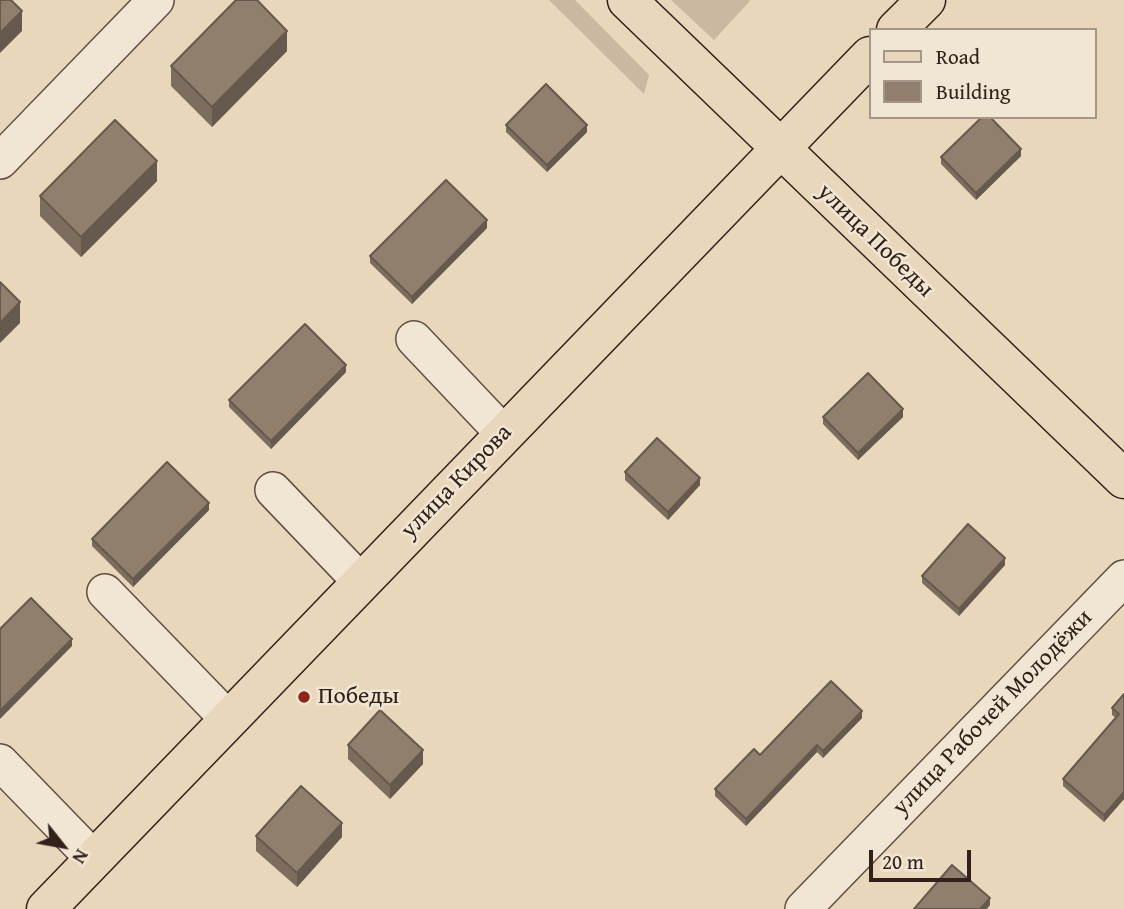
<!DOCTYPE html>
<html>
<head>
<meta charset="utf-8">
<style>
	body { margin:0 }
	#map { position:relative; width:1124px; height:909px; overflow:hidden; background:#e9d7bb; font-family:"Gentium Book Plus",serif }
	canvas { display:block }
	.legend { position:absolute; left:869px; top:28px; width:228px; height:91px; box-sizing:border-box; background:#f1e5d3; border:2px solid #a59689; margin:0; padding:9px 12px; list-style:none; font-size:21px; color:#32201a }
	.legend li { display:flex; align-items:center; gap:14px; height:35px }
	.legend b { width:35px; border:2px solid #a59689 }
	.north { position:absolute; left:28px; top:811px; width:70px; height:70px; -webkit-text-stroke:5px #f1e5d3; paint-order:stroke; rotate:121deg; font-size:19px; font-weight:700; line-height:28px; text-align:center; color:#32201a }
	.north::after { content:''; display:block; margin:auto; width:24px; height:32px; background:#32201a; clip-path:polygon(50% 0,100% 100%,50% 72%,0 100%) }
	.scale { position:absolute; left:869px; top:850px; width:102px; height:32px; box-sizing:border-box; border:4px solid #32201a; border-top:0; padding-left:9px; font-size:21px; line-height:24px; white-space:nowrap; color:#32201a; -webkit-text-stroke:5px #f1e5d3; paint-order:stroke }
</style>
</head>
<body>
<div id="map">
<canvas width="1124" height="909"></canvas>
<ul class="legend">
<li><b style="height:9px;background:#e9d7bb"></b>Road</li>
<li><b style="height:19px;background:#917f6e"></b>Building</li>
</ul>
<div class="north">N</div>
<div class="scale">20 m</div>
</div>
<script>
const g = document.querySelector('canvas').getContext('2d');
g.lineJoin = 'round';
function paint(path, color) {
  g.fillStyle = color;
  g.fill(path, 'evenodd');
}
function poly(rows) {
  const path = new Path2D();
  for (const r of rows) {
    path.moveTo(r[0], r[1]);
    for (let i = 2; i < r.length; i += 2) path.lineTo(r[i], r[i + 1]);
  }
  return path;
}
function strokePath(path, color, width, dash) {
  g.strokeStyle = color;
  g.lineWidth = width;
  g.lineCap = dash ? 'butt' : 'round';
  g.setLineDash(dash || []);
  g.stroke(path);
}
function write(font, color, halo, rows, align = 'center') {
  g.font = font + ' "Gentium Book Plus",serif';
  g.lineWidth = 5;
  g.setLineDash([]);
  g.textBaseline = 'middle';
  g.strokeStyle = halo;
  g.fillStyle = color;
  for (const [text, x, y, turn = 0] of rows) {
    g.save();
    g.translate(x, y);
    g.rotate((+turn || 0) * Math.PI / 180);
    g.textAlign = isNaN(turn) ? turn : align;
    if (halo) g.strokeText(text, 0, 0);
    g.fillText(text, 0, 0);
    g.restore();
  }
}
paint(poly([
	[549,0,575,0,649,75,644,94],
	[671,0,749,0,750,1,714,40]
]), '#cab8a0');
const minor = poly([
	[0,161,156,0],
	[414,339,504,434],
	[273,490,361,582],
	[105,592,229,720],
	[0,762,94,859],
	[803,909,1124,578]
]);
const major = poly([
	[627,0,1124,479],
	[896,30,926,0],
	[46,909,870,56]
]);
strokePath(minor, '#604e42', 38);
strokePath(major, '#32201a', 41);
strokePath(minor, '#f1e5d3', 35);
strokePath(major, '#e9d7bb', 38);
paint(poly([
	[287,51,212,127,171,86,171,66],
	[506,125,587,132,547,172,506,132],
	[1021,156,976,200,941,164,941,157],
	[157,181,81,257,40,216,40,196],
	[487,228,412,304,370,263,370,256],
	[346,372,271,449,229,407,229,400],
	[823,417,903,417,858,460,823,424],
	[625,472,700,485,668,520,625,480],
	[209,510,133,587,92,546,92,539],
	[1005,565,959,616,922,583,922,576],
	[1124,694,1124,799,1104,822,1063,786,1063,779,1116,718,1112,715,1112,708],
	[862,718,823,758,817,752,746,826,715,796,715,789,760,755],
	[348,745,423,764,390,799,348,759],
	[256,836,342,837,297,887,256,851]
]), '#7d6d5f');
paint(poly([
	[22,11,22,31,0,53,0,33],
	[287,31,287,51,212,127,212,107],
	[587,125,587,132,547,172,547,165],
	[1021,149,1021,156,976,200,976,193],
	[157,161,157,181,81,257,81,237],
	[487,220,487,228,412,304,412,297],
	[20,302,20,323,0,343,0,323],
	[346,365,346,372,271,449,271,441],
	[903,409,903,417,858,460,858,453],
	[700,478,700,485,668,520,668,512],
	[209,503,209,510,133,587,133,579],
	[1005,558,1005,565,959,616,959,609],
	[72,639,72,646,0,719,0,711],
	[862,711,862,718,823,758,823,751],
	[817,745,817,752,746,826,746,819],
	[423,750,423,764,390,799,390,785],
	[1124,792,1124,799,1104,822,1104,815],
	[342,823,342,837,297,887,297,873],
	[990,898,990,905,987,909,980,909]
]), '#66594d');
const building = poly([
	[0,0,11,0,22,11,0,33,0,0],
	[236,0,257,0,287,31,212,107,171,66,236,0],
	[546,84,587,125,547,165,506,125,546,84],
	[982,117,990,117,1021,149,976,193,941,157,982,117],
	[115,120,157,161,81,237,40,196,115,120],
	[446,180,487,220,412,297,370,256,446,180],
	[0,282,20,302,0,323,0,282],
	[305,324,346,365,271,441,229,400,305,324],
	[868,373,903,409,858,453,823,417,868,373],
	[657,438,700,478,668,512,625,472,657,438],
	[167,462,209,503,133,579,92,539,167,462],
	[968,524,1005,558,959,609,922,576,968,524],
	[31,598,72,639,0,711,0,629,31,598],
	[831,681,862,711,823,751,817,745,746,819,715,789,754,749,760,755,831,681],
	[1124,694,1124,792,1104,815,1063,779,1119,714,1112,708,1124,694],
	[380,710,423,750,390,785,348,745,380,710],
	[301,786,342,823,297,873,256,836,301,786],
	[952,865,990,898,980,909,914,909,952,865]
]);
paint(building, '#917f6e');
strokePath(building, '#66594d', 2);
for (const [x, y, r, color] of [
	[304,697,7,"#8f2418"]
]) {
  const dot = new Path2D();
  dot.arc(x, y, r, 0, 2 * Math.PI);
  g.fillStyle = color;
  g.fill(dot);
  strokePath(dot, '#f1e5d3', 2.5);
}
write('24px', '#32201a', '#f1e5d3', [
	["улица Победы",875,241,44],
	["улица Кирова",457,482,-46],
	["улица Рабочей Молодёжи",993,713,-46]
]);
write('24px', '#32201a', '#f1e5d3', [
	["Победы",318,697]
], 'left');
</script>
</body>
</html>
